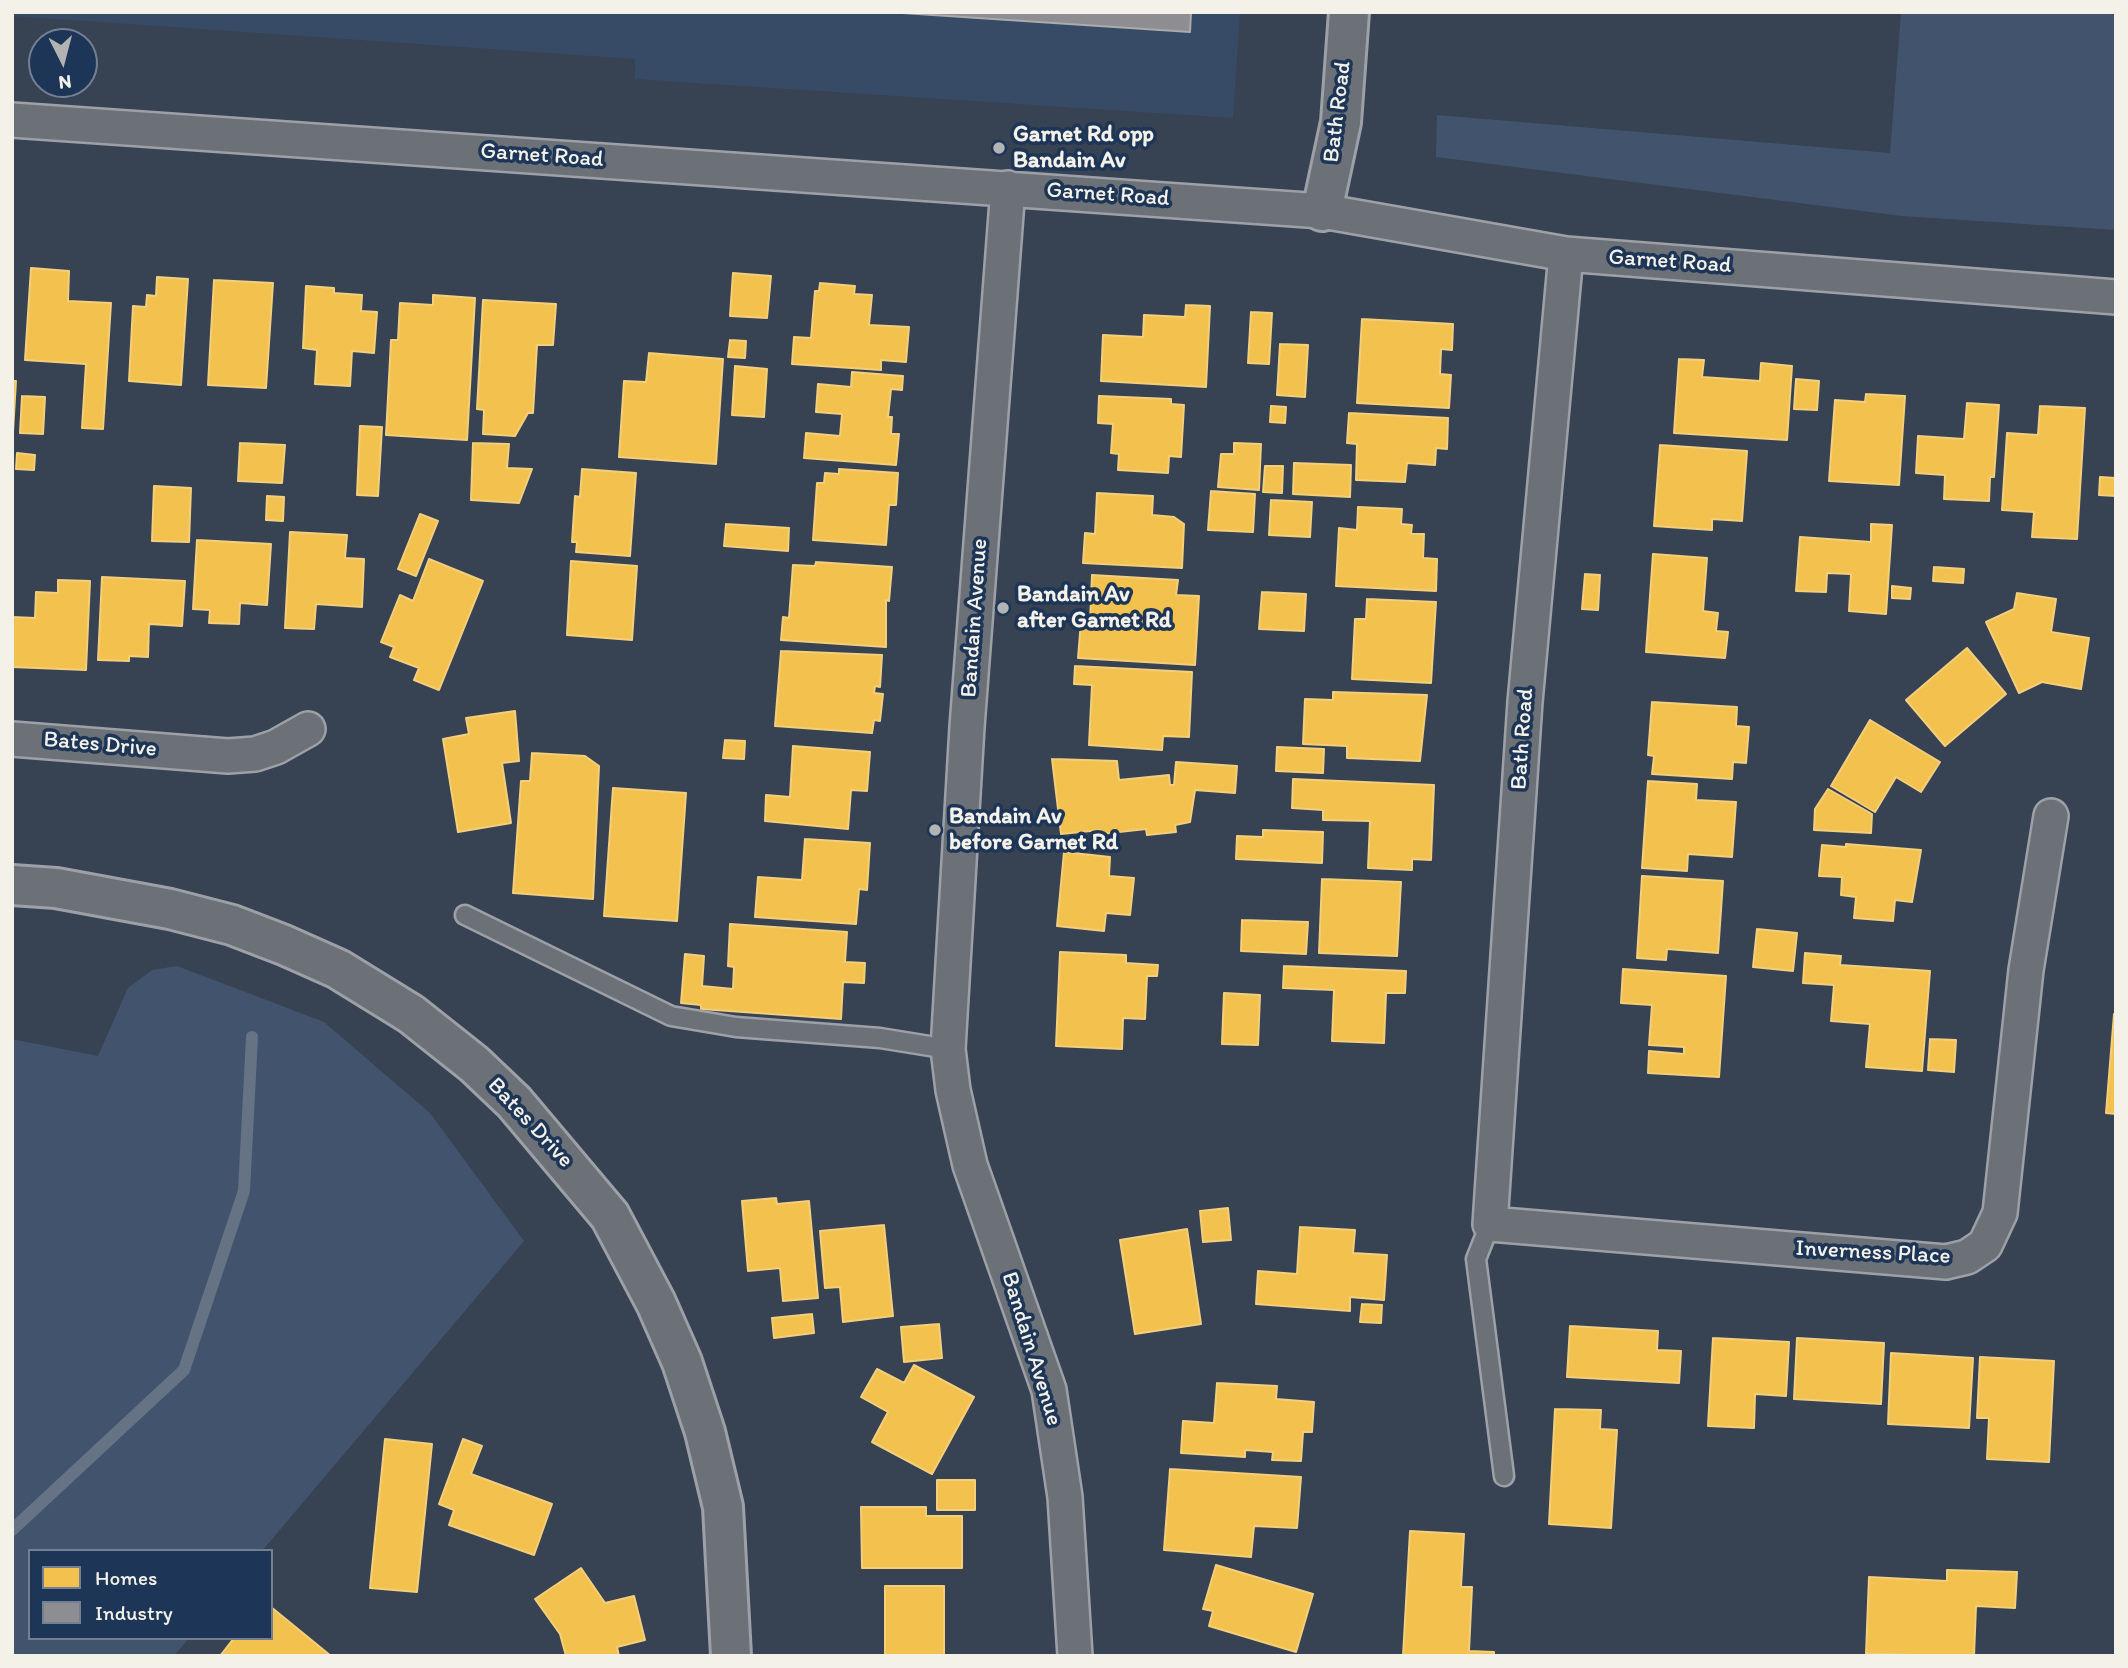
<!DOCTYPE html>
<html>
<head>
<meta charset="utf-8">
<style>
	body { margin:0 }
	#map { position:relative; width:2128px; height:1668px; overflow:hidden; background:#374253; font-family:Itim,sans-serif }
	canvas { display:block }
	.frame { position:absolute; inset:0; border:14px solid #f4f1e8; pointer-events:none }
	.legend { position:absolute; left:28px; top:1549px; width:245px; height:91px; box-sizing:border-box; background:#1d3557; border:2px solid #738091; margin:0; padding:9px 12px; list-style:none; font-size:21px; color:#f4f1e8 }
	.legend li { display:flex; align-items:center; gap:14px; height:35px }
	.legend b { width:35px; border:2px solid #738091 }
	.north { position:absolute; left:28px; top:28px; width:70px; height:70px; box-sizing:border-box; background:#1d3557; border:2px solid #738091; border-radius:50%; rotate:174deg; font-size:19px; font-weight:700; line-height:28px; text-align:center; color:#f4f1e8 }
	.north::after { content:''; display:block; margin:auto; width:24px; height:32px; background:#b2b4b4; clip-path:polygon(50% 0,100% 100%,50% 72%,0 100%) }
</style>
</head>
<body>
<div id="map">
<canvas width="2128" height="1668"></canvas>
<div class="frame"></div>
<ul class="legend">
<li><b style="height:19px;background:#f2c14e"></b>Homes</li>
<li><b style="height:19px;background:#8d8d92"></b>Industry</li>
</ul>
<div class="north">N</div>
</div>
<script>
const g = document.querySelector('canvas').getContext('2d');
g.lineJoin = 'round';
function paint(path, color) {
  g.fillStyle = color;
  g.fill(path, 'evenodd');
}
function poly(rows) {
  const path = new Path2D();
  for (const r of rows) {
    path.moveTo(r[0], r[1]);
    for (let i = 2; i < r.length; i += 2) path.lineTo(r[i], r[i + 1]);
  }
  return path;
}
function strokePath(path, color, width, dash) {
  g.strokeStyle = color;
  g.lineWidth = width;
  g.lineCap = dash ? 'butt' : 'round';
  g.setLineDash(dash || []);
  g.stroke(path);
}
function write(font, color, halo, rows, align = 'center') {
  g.font = font + ' Itim,sans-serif';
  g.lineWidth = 7;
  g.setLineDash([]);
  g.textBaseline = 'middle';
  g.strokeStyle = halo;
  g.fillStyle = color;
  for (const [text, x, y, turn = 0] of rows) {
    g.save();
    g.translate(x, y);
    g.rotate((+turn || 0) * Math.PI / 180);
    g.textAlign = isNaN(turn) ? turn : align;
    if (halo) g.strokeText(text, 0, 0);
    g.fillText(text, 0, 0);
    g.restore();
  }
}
paint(poly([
	[12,12,1240,12,1233,118,635,79,635,59,12,16]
]), '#374b66');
paint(poly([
	[1901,12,2116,12,2116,230,1902,216,1436,157,1437,115,1890,153],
	[177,966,324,1022,430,1113,524,1241,262,1551,30,1551,30,1638,189,1638,174,1656,12,1656,12,1039,98,1056,128,988,152,970]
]), '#42546d');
const homes = poly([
	[31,268,69,271,68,301,111,303,103,429,82,428,86,364,25,360,31,268],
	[733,273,771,276,767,318,730,316,733,273],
	[157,277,188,279,181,385,129,381,133,306,146,307,147,295,156,296,157,277],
	[214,280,273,283,266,388,208,385,214,280],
	[820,283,855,286,854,294,872,295,869,325,909,327,906,362,881,360,881,370,792,364,794,337,811,338,815,291,819,291,820,283],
	[306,286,334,288,334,293,362,295,361,311,377,312,374,353,352,351,350,386,315,384,317,350,303,348,306,286],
	[433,295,475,298,467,440,386,435,391,340,398,340,400,303,433,305,433,295],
	[483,300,556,304,553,345,537,345,533,413,528,413,515,436,483,434,484,410,477,409,483,300],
	[1186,305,1210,306,1206,387,1101,381,1103,335,1143,337,1144,315,1185,317,1186,305],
	[1251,312,1272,313,1269,364,1248,363,1251,312],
	[1362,319,1453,324,1452,350,1441,349,1440,374,1451,375,1449,408,1357,403,1362,319],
	[730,340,746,341,745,358,728,357,730,340],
	[1280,344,1308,345,1305,397,1277,395,1280,344],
	[649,353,723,359,716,464,619,457,624,381,646,382,649,353],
	[1679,359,1704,360,1702,377,1760,381,1761,363,1792,366,1787,440,1674,433,1679,359],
	[735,366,767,369,764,417,732,415,735,366],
	[852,372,903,376,902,390,891,389,888,417,892,417,891,434,899,434,896,465,804,458,806,433,840,436,842,414,816,412,818,384,851,387,852,372],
	[1796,379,1819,381,1817,410,1794,409,1796,379],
	[12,381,16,381,13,432,12,432,12,381],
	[1866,394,1905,396,1899,485,1829,481,1835,400,1865,402,1866,394],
	[22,396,45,397,43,434,20,433,22,396],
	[1099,396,1171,399,1171,404,1184,405,1181,457,1169,456,1168,473,1118,470,1119,454,1111,453,1113,424,1098,423,1099,396],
	[1967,403,1999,405,1994,477,1990,477,1989,501,1944,499,1945,475,1916,473,1918,436,1964,439,1967,403],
	[1271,406,1286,407,1285,423,1270,422,1271,406],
	[2040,406,2085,408,2077,539,2032,537,2034,512,2002,510,2007,433,2038,435,2040,406],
	[1349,413,1448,418,1447,449,1436,448,1435,465,1407,463,1405,482,1356,480,1357,444,1347,443,1349,413],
	[360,426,382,427,378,496,357,495,360,426],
	[240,443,285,445,282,483,238,481,240,443],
	[473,443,509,444,507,468,532,469,519,503,471,500,473,443],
	[1234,443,1261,444,1259,490,1218,487,1221,454,1234,454,1234,443],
	[1660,445,1747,451,1742,521,1712,519,1712,530,1654,526,1660,445],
	[17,453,35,455,34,470,16,469,17,453],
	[1294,463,1351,465,1350,497,1293,494,1294,463],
	[1265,466,1283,466,1282,493,1263,492,1265,466],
	[582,469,636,473,630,556,576,552,577,542,572,542,575,496,580,497,582,469],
	[839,469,898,473,896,505,889,505,886,545,813,540,817,483,824,483,825,473,839,474,839,469],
	[2100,477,2116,478,2116,496,2099,495,2100,477],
	[154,486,191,488,189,542,152,541,154,486],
	[1211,491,1255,494,1253,532,1208,530,1211,491],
	[1097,493,1153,496,1152,515,1174,517,1184,524,1182,568,1083,563,1085,533,1095,534,1097,493],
	[267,496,284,497,283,521,266,520,267,496],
	[1271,500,1312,502,1310,537,1269,535,1271,500],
	[1358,507,1402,509,1401,524,1412,525,1411,534,1424,534,1423,558,1437,559,1436,591,1336,586,1339,528,1357,530,1358,507],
	[420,514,438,521,416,576,398,569,420,514],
	[726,524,789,528,788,551,724,546,726,524],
	[1871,524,1892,525,1886,614,1849,611,1851,574,1827,573,1826,592,1796,591,1800,537,1871,542,1871,524],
	[290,532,347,535,345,558,364,559,362,607,316,604,314,629,285,628,290,532],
	[197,540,271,544,267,605,240,603,239,624,209,623,210,610,193,609,197,540],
	[1653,554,1707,558,1703,611,1718,613,1716,631,1728,632,1725,658,1646,652,1653,554],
	[429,559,483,581,439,690,414,680,419,668,390,657,394,647,381,642,400,595,413,601,429,559],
	[571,561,637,566,632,640,567,635,571,561],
	[816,562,892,567,889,601,886,600,886,647,781,640,783,617,789,618,793,565,815,566,816,562],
	[1934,567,1964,569,1963,583,1933,581,1934,567],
	[1585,574,1600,575,1598,610,1582,609,1585,574],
	[1092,575,1178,580,1176,595,1199,596,1195,665,1078,658,1081,621,1090,622,1092,575],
	[102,577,185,581,182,626,149,624,148,657,129,656,129,661,98,660,102,577],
	[58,580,90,581,86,670,12,667,12,617,35,618,36,592,58,593,58,580],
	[1892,586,1911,588,1910,599,1892,598,1892,586],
	[1262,592,1306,594,1304,631,1259,629,1262,592],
	[2017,593,2056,599,2051,632,2089,638,2081,689,2042,682,2019,693,1986,622,2014,609,2017,593],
	[1367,599,1436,602,1431,683,1352,679,1355,619,1366,619,1367,599],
	[1967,648,2006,694,1945,746,1906,700,1967,648],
	[781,651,882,655,880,687,875,686,874,693,883,694,880,721,874,720,872,733,775,726,781,651],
	[1075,666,1192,672,1189,737,1163,736,1162,750,1089,745,1092,685,1074,684,1075,666],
	[1333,692,1427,695,1420,761,1347,758,1347,746,1303,744,1305,699,1333,700,1333,692],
	[1652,702,1737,707,1736,726,1749,727,1746,763,1733,762,1732,779,1652,774,1654,756,1648,755,1652,702],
	[515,711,519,761,502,763,511,823,458,832,443,739,469,734,466,718,515,711],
	[1870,720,1940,762,1921,792,1896,777,1875,812,1831,786,1870,720],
	[725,740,745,741,744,759,723,758,725,740],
	[793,746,870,752,867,791,851,790,848,829,765,821,766,795,790,797,793,746],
	[1277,747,1324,749,1323,773,1276,771,1277,747],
	[532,753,585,756,599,766,593,899,513,893,521,781,530,781,532,753],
	[1052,759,1117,761,1119,780,1169,775,1170,785,1174,785,1176,762,1237,766,1235,793,1195,790,1190,822,1175,825,1176,832,1147,835,1146,829,1101,834,1100,830,1061,834,1052,759],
	[1293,779,1434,785,1431,860,1412,859,1412,870,1368,868,1370,821,1323,820,1323,810,1292,808,1293,779],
	[1648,781,1697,784,1696,800,1736,802,1732,857,1688,854,1687,871,1642,868,1648,781],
	[613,788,686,793,677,921,604,916,613,788],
	[1828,789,1872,814,1871,833,1814,830,1815,809,1828,789],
	[1263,830,1323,832,1322,863,1236,859,1237,836,1263,837,1263,830],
	[805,839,870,843,867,890,859,889,856,924,755,917,758,877,802,880,805,839],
	[1846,844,1921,850,1912,902,1895,900,1893,921,1854,918,1856,897,1841,895,1842,877,1819,876,1822,845,1846,847,1846,844],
	[1064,852,1110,857,1109,876,1134,878,1130,915,1106,913,1104,931,1057,926,1064,852],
	[1642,876,1723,881,1718,953,1667,949,1666,960,1637,958,1642,876],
	[1322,879,1401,882,1397,956,1319,953,1322,879],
	[1242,920,1308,922,1306,954,1241,951,1242,920],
	[730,924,847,932,845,962,865,963,864,983,843,982,841,1019,701,1009,701,1005,681,1003,685,954,704,956,702,986,733,989,734,967,728,966,730,924],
	[1757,929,1797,933,1793,971,1753,967,1757,929],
	[1060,952,1126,955,1126,963,1158,965,1157,976,1147,976,1145,1019,1123,1018,1122,1049,1056,1046,1060,952],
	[1805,953,1841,956,1840,965,1930,971,1922,1071,1866,1067,1870,1024,1831,1021,1834,985,1803,983,1805,953],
	[1284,966,1406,971,1405,993,1386,993,1384,1043,1332,1041,1334,990,1283,988,1284,966],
	[1623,969,1726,976,1719,1077,1648,1073,1649,1051,1684,1054,1684,1047,1649,1045,1652,1005,1621,1003,1623,969],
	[1224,993,1260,995,1258,1045,1222,1044,1224,993],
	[2114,1014,2116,1015,2116,1114,2106,1113,2114,1014],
	[1930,1039,1956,1040,1954,1072,1928,1070,1930,1039],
	[776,1198,777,1204,809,1201,818,1298,783,1301,780,1268,748,1271,742,1201,776,1198],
	[1228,1208,1231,1240,1203,1242,1200,1211,1228,1208],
	[884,1225,893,1316,843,1322,840,1287,825,1288,820,1231,884,1225],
	[1300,1227,1355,1230,1353,1253,1387,1255,1384,1300,1350,1297,1350,1311,1256,1304,1258,1271,1297,1274,1300,1227],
	[1187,1229,1201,1324,1135,1334,1120,1240,1187,1229],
	[1362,1304,1382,1305,1381,1323,1360,1322,1362,1304],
	[812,1314,814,1333,774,1338,772,1318,812,1314],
	[939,1324,942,1358,904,1362,901,1327,939,1324],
	[1570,1326,1658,1331,1657,1350,1681,1351,1679,1383,1567,1377,1570,1326],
	[1713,1338,1789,1342,1786,1396,1755,1394,1754,1428,1708,1426,1713,1338],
	[1797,1338,1884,1343,1881,1404,1794,1399,1797,1338],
	[1891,1353,1973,1358,1969,1428,1888,1424,1891,1353],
	[1980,1357,2054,1361,2049,1462,1987,1459,1989,1418,1977,1418,1980,1357],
	[914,1365,974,1397,932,1474,872,1442,888,1412,861,1397,877,1369,904,1383,914,1365],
	[1217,1383,1277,1386,1276,1399,1314,1402,1312,1432,1303,1432,1301,1461,1272,1460,1273,1452,1245,1450,1245,1457,1181,1453,1183,1421,1214,1423,1217,1383],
	[1555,1409,1601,1410,1600,1429,1617,1430,1611,1528,1549,1524,1555,1409],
	[385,1439,432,1444,417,1592,370,1588,385,1439],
	[463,1439,482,1446,471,1474,552,1504,534,1555,449,1525,454,1510,439,1504,463,1439],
	[1170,1469,1301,1477,1297,1528,1254,1526,1251,1557,1164,1550,1170,1469],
	[937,1480,975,1480,975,1510,937,1510,937,1480],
	[861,1507,926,1507,926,1516,962,1516,962,1568,862,1568,861,1507],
	[1410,1531,1464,1534,1461,1587,1472,1587,1469,1651,1494,1652,1494,1656,1403,1656,1410,1531],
	[1216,1565,1313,1594,1296,1652,1209,1626,1213,1611,1203,1609,1216,1565],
	[581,1568,605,1603,634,1596,645,1640,617,1647,619,1656,566,1656,560,1634,535,1599,581,1568],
	[1947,1570,2017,1572,2015,1608,1976,1606,1974,1656,1866,1654,1869,1577,1947,1581,1947,1570],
	[885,1586,944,1586,944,1656,885,1656,885,1586],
	[271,1607,331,1656,220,1656,234,1638,271,1638,271,1607]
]);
paint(homes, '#f2c14e');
strokePath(homes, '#f3cf7c', 2);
const industry = poly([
	[887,12,1191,12,1190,32,887,12]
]);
paint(industry, '#8d8d92');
strokePath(industry, '#acabac', 2);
strokePath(poly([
	[12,1530,184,1370,244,1191,252,1037]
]), '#657385', 12);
const lane = poly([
	[465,915,671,1016,736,1027,880,1038,948,1049],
	[1490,1224,1476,1259,1504,1476]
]);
const street = poly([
	[12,120,1322,211,1566,254,2116,297],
	[1008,188,967,727,948,1049,953,1090,970,1165,1049,1390,1065,1497,1075,1656],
	[1566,254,1525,702,1490,1224,1946,1262,1967,1257,1985,1245,2000,1213,2026,970,2051,816],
	[12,739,228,756,255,754,276,747,308,729]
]);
const secondary = poly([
	[1322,211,1341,122,1349,12],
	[12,885,56,888,170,909,232,925,284,945,338,969,411,1014,474,1064,514,1102,610,1216,656,1303,682,1362,705,1432,723,1507,731,1656]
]);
strokePath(lane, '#9da1a7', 23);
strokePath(street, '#9da1a7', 38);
strokePath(secondary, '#9da1a7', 44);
strokePath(lane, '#6c7177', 18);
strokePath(street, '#6c7177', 33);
strokePath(secondary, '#6c7177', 38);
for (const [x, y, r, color] of [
	[999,148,7,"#b2b4b4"],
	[1003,608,7,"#b2b4b4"],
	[935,830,7,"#b2b4b4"]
]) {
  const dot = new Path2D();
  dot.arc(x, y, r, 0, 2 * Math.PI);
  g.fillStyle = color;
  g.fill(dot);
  strokePath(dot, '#1d3557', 2.5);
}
write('23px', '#f4f1e8', '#1d3557', [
	["Bath Road",1338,112,-83],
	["Garnet Road",542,156,4],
	["Garnet Road",1108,195,4],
	["Garnet Road",1670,262,4],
	["Bandain Avenue",975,618,-86],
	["Bath Road",1523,739,-86],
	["Bates Drive",100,745,5],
	["Bates Drive",530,1123,47],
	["Inverness Place",1873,1253,3],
	["Bandain Avenue",1031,1349,73]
]);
write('bold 23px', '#f4f1e8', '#1d3557', [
	["Garnet Rd opp",1013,135],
	["Bandain Av",1013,161],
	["Bandain Av",1017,595],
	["after Garnet Rd",1017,621],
	["Bandain Av",949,817],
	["before Garnet Rd",949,843]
], 'left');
</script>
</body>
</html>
